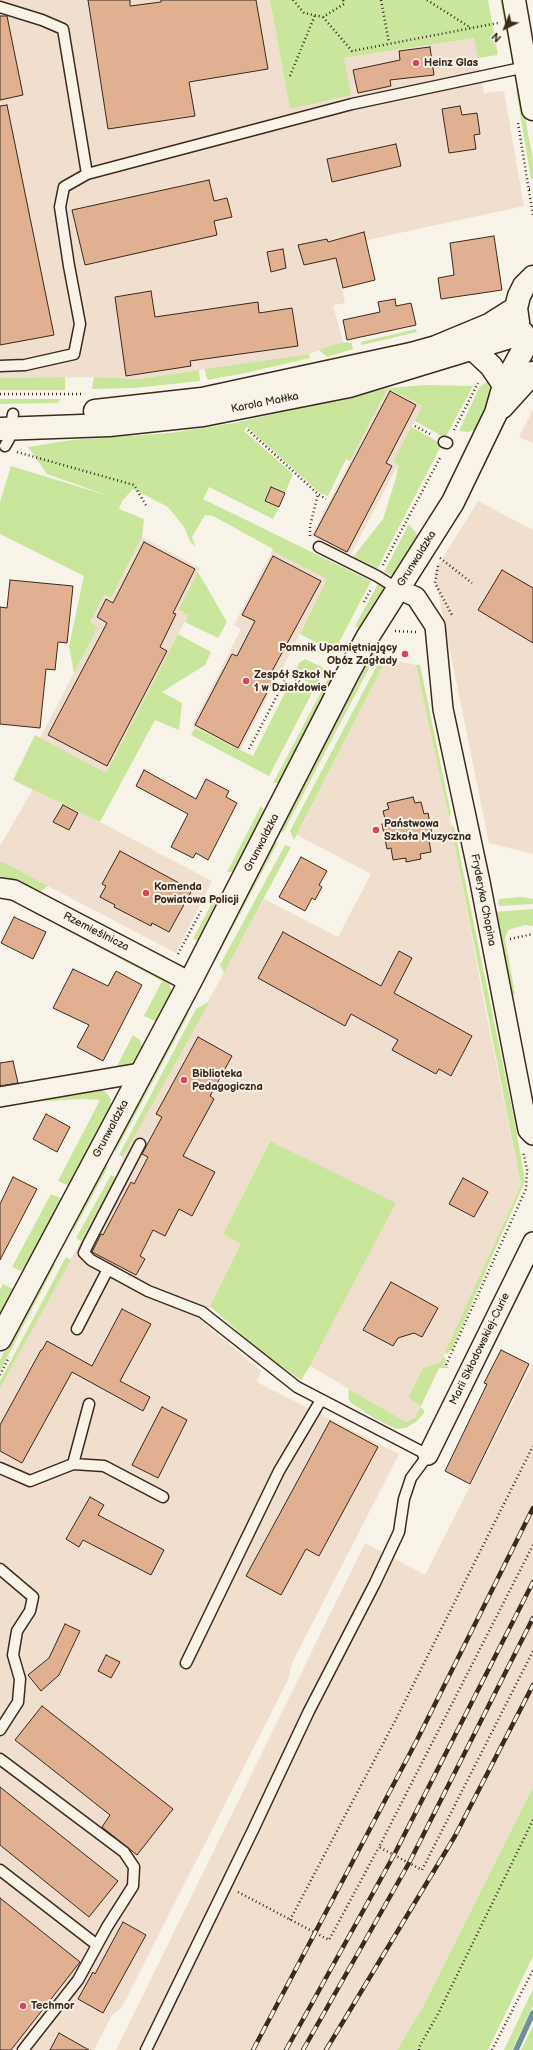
<!DOCTYPE html>
<html>
<head>
<meta charset="utf-8">
<style>
	body { margin:0 }
	#map { position:relative; width:533px; height:2050px; overflow:hidden; background:#f7f3e8; font-family:"Balsamiq Sans",sans-serif }
	canvas { display:block }
	.north { position:absolute; left:485px; top:8px; width:40px; height:40px; -webkit-text-stroke:3px #f7f3e8; paint-order:stroke; rotate:223deg; font-size:11px; font-weight:700; line-height:16px; text-align:center; color:#3b2a1e }
	.north::after { content:''; display:block; margin:auto; width:14px; height:18px; background:#3b2a1e; clip-path:polygon(50% 0,100% 100%,50% 72%,0 100%) }
</style>
</head>
<body>
<div id="map">
<canvas width="533" height="2050"></canvas>
<div class="north">N</div>
</div>
<script>
const g = document.querySelector('canvas').getContext('2d');
g.lineJoin = 'round';
function paint(path, color) {
  g.fillStyle = color;
  g.fill(path, 'evenodd');
}
function poly(rows) {
  const path = new Path2D();
  for (const r of rows) {
    path.moveTo(r[0], r[1]);
    for (let i = 2; i < r.length; i += 2) path.lineTo(r[i], r[i + 1]);
  }
  return path;
}
function strokePath(path, color, width, dash) {
  g.strokeStyle = color;
  g.lineWidth = width;
  g.lineCap = dash ? 'butt' : 'round';
  g.setLineDash(dash || []);
  g.stroke(path);
}
function write(font, color, halo, rows, align = 'center') {
  g.font = font + ' "Balsamiq Sans",sans-serif';
  g.lineWidth = 4;
  g.setLineDash([]);
  g.textBaseline = 'middle';
  g.strokeStyle = halo;
  g.fillStyle = color;
  for (const [text, x, y, turn = 0] of rows) {
    g.save();
    g.translate(x, y);
    g.rotate((+turn || 0) * Math.PI / 180);
    g.textAlign = isNaN(turn) ? turn : align;
    if (halo) g.strokeText(text, 0, 0);
    g.fillText(text, 0, 0);
    g.restore();
  }
}
paint(poly([
	[0,0,270,0,290,108,344,58,475,38,484,93,504,91,524,206,335,247,345,303,333,305,343,342,309,354,138,379,100,377,0,378],
	[388,388,423,406,393,462,398,465,350,556,311,536],
	[533,409,533,443,519,437],
	[478,501,533,530,533,854,489,843,434,572],
	[142,537,200,568,178,610,188,615,106,773,40,738,98,627,89,622,104,594,111,598],
	[272,551,328,579,240,751,192,726,241,629,234,625],
	[387,658,416,665,454,838,483,998,521,1185,441,1362,423,1368,408,1398,421,1406,415,1418,406,1422,310,1366,396,1203,269,1142,223,1234,242,1244,202,1321,261,1371,257,1382,399,1454,292,1663,288,1680,122,2007,112,2015,94,2050,0,2050,0,1388,116,1177,123,1157,264,899,338,937,371,874,297,835],
	[33,789,100,822,212,881,176,953,0,861,0,846],
	[533,1362,533,1787,423,2007,406,2036,397,2050,116,2050,365,1543,425,1575]
]), '#f0dfce');
paint(poly([
	[270,0,488,0,498,55,478,58,474,38,344,58,351,95,290,109],
	[500,0,505,0,514,51,511,56],
	[516,89,521,95,533,160,533,179,531,179],
	[416,329,417,332,362,345,361,342],
	[343,342,352,343,353,349,327,357,319,350],
	[309,354,310,358,250,372,208,380,206,376,205,369],
	[199,370,200,381,135,388,92,389,94,377,138,379],
	[65,377,65,390,0,390,0,378],
	[489,379,491,398,477,429,468,432,459,431,479,388],
	[426,385,473,386,445,438,415,421,422,406,388,388,350,461,346,459,328,496,320,493,247,427,244,431,293,474,285,493,271,487,265,500,279,507,273,519,209,487,203,499,371,581,334,652,300,634,327,579,272,551,273,549,213,516,205,515,192,537,196,547,191,543,184,527,168,507,133,489,122,501,119,509,144,519,142,537,111,598,104,595,90,622,98,627,74,673,69,646,84,576,0,534,0,502,11,466,109,496,47,474,28,447,72,440,170,433,234,423,388,388],
	[0,399,61,399,58,403,0,404],
	[411,427,442,444,377,569,353,557,383,519,396,478,398,465,393,462],
	[409,524,419,537,394,577,384,572],
	[198,572,227,622,218,638,185,622,188,615,178,610],
	[378,584,387,590,364,631,355,626],
	[178,634,211,652,205,665,162,692,182,703,179,730,155,720,100,822,13,780,35,735,106,773],
	[373,653,376,655,283,833,280,829],
	[382,656,387,658,294,840,290,831],
	[305,659,326,669,316,686,294,675,299,663],
	[416,665,420,665,451,814,449,817],
	[331,673,336,678,280,783,273,783],
	[290,683,312,693,269,776,191,735,195,728,253,756],
	[261,806,266,813,235,872,227,872],
	[451,826,454,827,515,1123,525,1181,452,1349,447,1354,445,1352,521,1185],
	[278,842,240,914,215,961,210,957,273,843],
	[285,845,291,847,224,973,220,965],
	[0,861,9,865,48,886,35,895,0,876],
	[521,897,533,899,533,904,500,906,498,904,499,899],
	[212,903,218,904,202,937,197,940,193,939],
	[533,909,533,926,525,925,508,930,505,939,515,994,512,995,495,912],
	[35,910,168,980,172,992,157,1022,144,1016,162,981,34,913],
	[193,1001,186,1019,116,1151,112,1147,188,1006],
	[210,1001,123,1157,119,1155,196,1009],
	[133,1035,140,1040,142,1048,137,1060,128,1068,103,1075,96,1070,117,1066],
	[98,1088,108,1094,111,1100,110,1109,69,1186,58,1181,100,1100,82,1099,17,1103],
	[270,1141,396,1203,310,1366,301,1380,262,1353,210,1306,241,1244,223,1234],
	[104,1163,108,1167,74,1230,69,1229],
	[111,1175,116,1177,81,1241,76,1238],
	[51,1194,62,1199,31,1260,21,1271,12,1267],
	[66,1257,71,1260,0,1388,0,1381],
	[51,1263,55,1265,0,1371,0,1360],
	[3,1284,16,1290,0,1317,0,1290],
	[443,1356,446,1360,444,1365,449,1368,439,1368,421,1406,408,1398,423,1368,441,1362],
	[349,1389,406,1422,415,1418,420,1407,424,1410,424,1413,417,1421,406,1428,396,1429,374,1418,351,1403,348,1398],
	[533,1787,533,1956,488,2050,397,2050,423,2007],
	[533,1989,533,2006,512,2050,504,2050],
	[533,2026,533,2050,521,2050]
]), '#cae69d');
strokePath(poly([
	[516,2050,533,2013]
]), '#6f919e', 5.5);
const building = poly([
	[88,0,130,0,130,6,161,2,161,0,256,0,268,69,189,82,195,116,108,129,88,0],
	[0,16,7,16,23,95,0,100,0,16],
	[430,47,434,75,390,80,391,86,358,93,353,70,400,60,399,51,430,47],
	[7,105,54,335,0,345,0,106,7,105],
	[460,106,462,115,477,113,480,134,474,135,476,149,449,153,442,109,460,106],
	[396,144,401,166,332,182,327,159,396,144],
	[209,180,214,201,227,198,232,217,214,221,217,235,85,265,72,210,209,180],
	[364,232,375,280,343,288,336,258,304,265,298,245,327,239,328,242,364,232],
	[494,236,502,290,441,299,438,278,454,275,450,243,494,236],
	[283,249,286,268,271,272,267,252,283,249],
	[151,291,155,317,258,302,259,313,292,308,298,346,190,361,191,366,126,376,115,297,151,291],
	[395,299,396,306,411,303,416,325,347,340,343,320,380,312,378,302,395,299],
	[390,391,416,405,386,463,392,466,347,552,314,535,390,391],
	[271,487,285,493,279,507,265,501,271,487],
	[144,542,195,569,173,613,176,614,160,647,167,651,107,766,48,735,107,623,97,617,106,599,113,603,144,542],
	[273,556,321,581,271,673,276,675,238,748,195,725,232,654,237,656,255,621,242,615,273,556],
	[502,570,533,588,533,643,478,610,502,570],
	[10,580,73,586,67,643,58,642,55,670,46,669,40,728,0,724,0,607,7,608,10,580],
	[144,770,196,799,206,779,229,791,226,797,237,803,208,860,196,853,193,858,171,847,188,814,136,786,144,770],
	[413,797,415,803,421,802,424,814,428,813,433,839,429,840,431,852,420,854,421,859,406,862,406,858,393,860,391,848,387,849,382,824,386,823,383,811,389,809,387,803,413,797],
	[63,805,78,813,69,830,53,822,63,805],
	[120,851,192,890,169,932,152,923,151,926,114,907,115,905,100,897,106,886,102,884,120,851],
	[301,857,327,871,319,885,322,887,315,900,312,898,305,911,279,897,301,857],
	[14,917,46,932,33,959,1,943,14,917],
	[283,932,381,986,399,951,412,958,394,993,472,1036,451,1076,439,1069,436,1074,392,1050,398,1040,351,1014,345,1026,258,978,283,932],
	[73,969,108,986,116,971,142,985,103,1061,77,1047,89,1025,53,1008,73,969],
	[198,1037,232,1056,210,1096,214,1099,183,1156,215,1172,192,1216,179,1209,165,1236,153,1230,140,1256,145,1259,136,1275,92,1252,101,1234,103,1235,131,1182,134,1184,148,1157,142,1154,162,1117,156,1114,198,1037],
	[13,1061,18,1083,0,1086,0,1063,13,1061],
	[46,1114,70,1127,57,1152,33,1139,46,1114],
	[13,1177,37,1189,0,1260,0,1204,13,1177],
	[463,1178,488,1192,474,1217,449,1204,463,1178],
	[391,1282,438,1308,422,1337,414,1333,398,1338,393,1346,363,1330,391,1282],
	[122,1309,151,1324,120,1381,150,1397,143,1411,72,1372,22,1463,0,1451,0,1425,41,1350,42,1350,47,1341,92,1366,122,1309],
	[501,1350,529,1364,470,1484,445,1471,487,1384,484,1383,501,1350],
	[162,1407,187,1420,158,1478,132,1465,162,1407],
	[330,1421,378,1447,319,1556,306,1549,281,1595,246,1576,330,1421],
	[90,1497,104,1505,98,1515,164,1550,151,1575,83,1540,79,1547,66,1539,90,1497],
	[65,1624,80,1631,59,1675,41,1691,28,1675,49,1658,65,1624],
	[106,1655,120,1662,111,1678,98,1671,106,1655],
	[42,1706,173,1809,137,1855,102,1827,110,1815,15,1740,42,1706],
	[0,1787,118,1881,89,1917,0,1845,0,1787],
	[0,1898,80,1962,11,2050,0,2050,0,1898],
	[123,1922,146,1935,103,2013,78,1999,93,1972,95,1974,123,1922],
	[59,2033,89,2050,50,2050,59,2033]
]);
paint(building, '#e0b091');
strokePath(building, '#3b2a1e', 1);
const lane = poly([
	[0,7,42,20,63,29,87,174],
	[0,366,25,365,74,354,80,324,69,266,60,207,64,187,87,174,352,104,526,67],
	[444,442,447,443],
	[5,446,9,439,13,414],
	[319,547,377,576,398,589],
	[140,1144,88,1244,84,1253,91,1260,148,1291,202,1312,297,1387,428,1455,411,1478,404,1499,399,1532,375,1583,309,1711,253,1830,146,2050],
	[77,1329,108,1269],
	[73,1464,89,1404],
	[0,1468,30,1481,73,1464,104,1466,163,1497],
	[0,1569,33,1597,30,1611,17,1631,13,1655,20,1679,18,1702,0,1730],
	[186,1663,279,1471,321,1400],
	[0,1759,124,1852,134,1867,133,1886,107,1927,78,1980,23,2050],
	[0,1870,97,1945]
]);
const street = poly([
	[398,589,416,597,435,626,443,709,480,882,528,1130,533,1135],
	[0,888,14,890,190,982],
	[0,1097,140,1073],
	[428,1455,533,1242]
]);
const secondary = poly([
	[514,0,533,109],
	[518,322,516,308,519,296,524,286,533,277],
	[473,349,491,366,504,385],
	[502,407,533,373],
	[95,411,202,399,411,354,436,347,489,325,516,308],
	[0,429,109,425,203,415,349,386,523,333],
	[0,1339,190,982,348,673,367,638,453,502,496,413,504,385,528,341]
]);
strokePath(lane, '#3b2a1e', 13);
strokePath(street, '#3b2a1e', 22);
strokePath(secondary, '#3b2a1e', 25);
strokePath(poly([
	[293,0,304,13,323,17,344,4,343,0],
	[381,0,389,43],
	[427,0,471,28],
	[323,17,352,51,498,23],
	[290,76,315,15],
	[518,123,533,216],
	[529,189,533,189],
	[0,394,84,394],
	[415,426,432,435],
	[248,430,318,494,326,499],
	[454,430,478,383],
	[17,452,134,485,147,507],
	[310,536,310,526,318,494],
	[440,558,472,583],
	[383,565,441,456],
	[438,566,435,583,453,617],
	[364,602,371,589],
	[395,631,416,632],
	[249,749,288,675,316,691],
	[510,939,533,934],
	[178,954,201,911],
	[446,1365,526,1189,527,1170,523,1151],
	[0,1375,9,1357],
	[533,1545,379,1847,422,1870,533,1651],
	[238,1892,329,1940,379,1847],
	[290,1920,395,1721,533,1446],
	[419,2050,419,2047,438,2014,533,1820],
	[492,2050,533,1970]
]), '#3b2a1e', 2.5, [1, 3]);
strokePath(lane, '#f7f3e8', 10);
strokePath(street, '#f7f3e8', 19);
strokePath(secondary, '#f7f3e8', 22);
const rail = poly([
	[253,2050,417,1740,533,1508],
	[286,2050,394,1855,533,1582],
	[303,2050,409,1863,533,1618],
	[326,2050,455,1836,533,1685]
]);
strokePath(rail, '#3b2a1e', 4.5);
strokePath(rail, '#f7f3e8', 3, [9]);
for (const [x, y, r, color] of [
	[416,63,4,"#d1495b"],
	[405,654,4,"#d1495b"],
	[246,681,4,"#d1495b"],
	[376,830,4,"#d1495b"],
	[146,893,4,"#d1495b"],
	[184,1080,4,"#d1495b"],
	[23,2006,4,"#d1495b"]
]) {
  const dot = new Path2D();
  dot.arc(x, y, r, 0, 2 * Math.PI);
  g.fillStyle = color;
  g.fill(dot);
  strokePath(dot, '#f7f3e8', 1.5);
}
write('bold 11px', '#3b2a1e', '#f7f3e8', [
	["Heinz Glas",424,63],
	["Pomnik Upamiętniający",397,648,"right"],
	["Obóz Zagłady",397,661,"right"],
	["Zespół Szkoł Nr",254,675],
	["1 w Działdowie",254,688],
	["Państwowa",384,824],
	["Szkoła Muzyczna",384,837],
	["Komenda",154,887],
	["Powiatowa Policji",154,900],
	["Biblioteka",192,1074],
	["Pedagogiczna",192,1087],
	["Techmor",31,2006]
], 'left');
write('11px', '#3b2a1e', '#f7f3e8', [
	["Karola Małłka",265,403,-11],
	["Grunwaldzka",417,559,-58],
	["Grunwaldzka",262,843,-63],
	["Fryderyka Chopina",483,900,79],
	["Rzemieślnicza",96,932,27],
	["Grunwaldzka",111,1129,-62],
	["Marii Skłodowskiej-Curie",480,1349,-64]
]);
</script>
</body>
</html>
